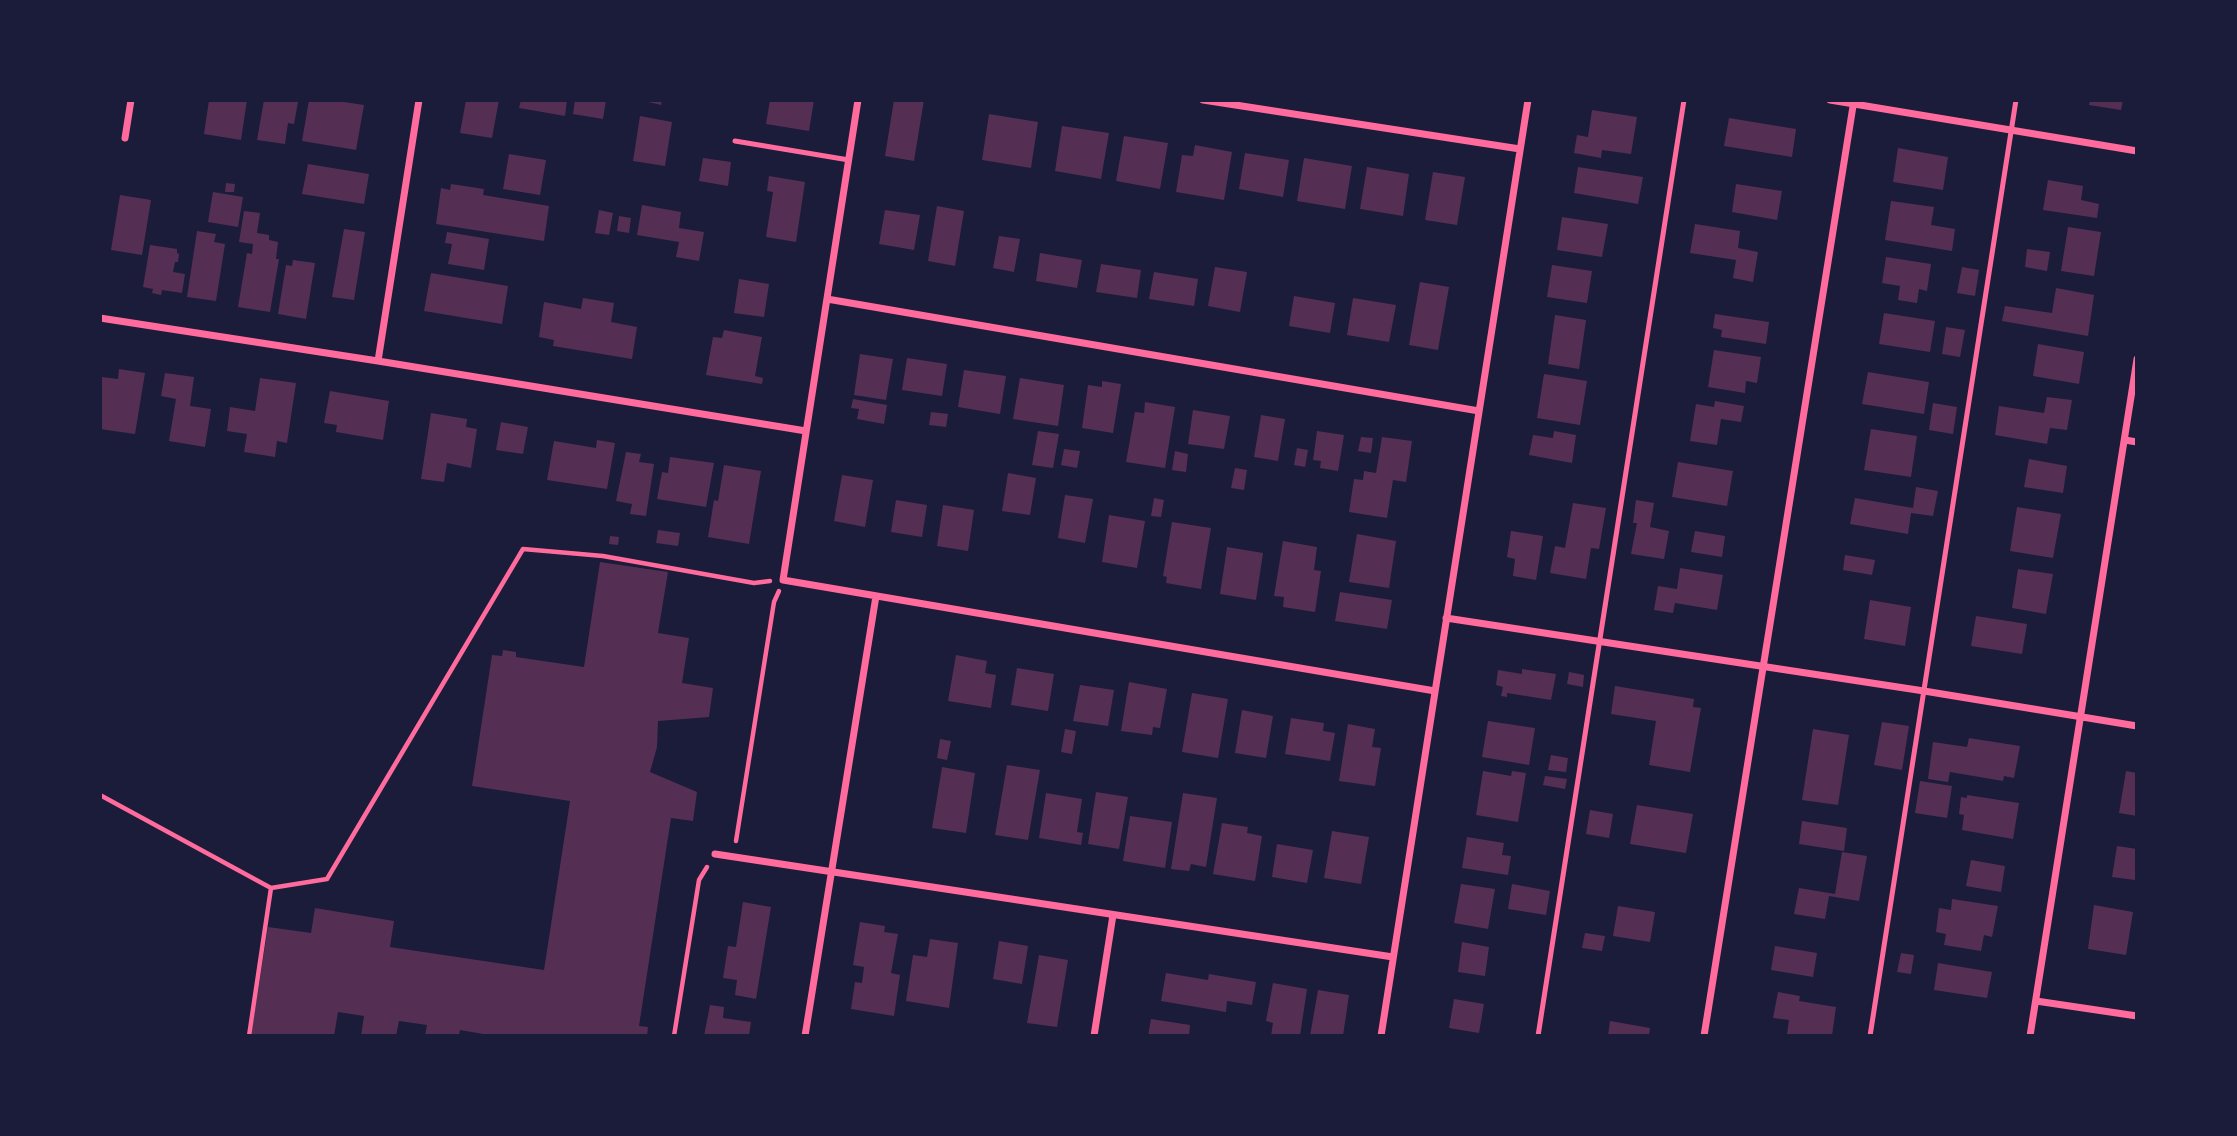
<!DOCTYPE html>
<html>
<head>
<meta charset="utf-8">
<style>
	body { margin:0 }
	#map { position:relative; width:2237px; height:1136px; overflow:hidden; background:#1b1b3a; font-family:"Fira Sans",sans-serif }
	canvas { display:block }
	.frame { position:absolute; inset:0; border:102px solid #1b1b3a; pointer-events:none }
</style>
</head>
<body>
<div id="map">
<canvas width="2237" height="1136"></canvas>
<div class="frame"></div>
</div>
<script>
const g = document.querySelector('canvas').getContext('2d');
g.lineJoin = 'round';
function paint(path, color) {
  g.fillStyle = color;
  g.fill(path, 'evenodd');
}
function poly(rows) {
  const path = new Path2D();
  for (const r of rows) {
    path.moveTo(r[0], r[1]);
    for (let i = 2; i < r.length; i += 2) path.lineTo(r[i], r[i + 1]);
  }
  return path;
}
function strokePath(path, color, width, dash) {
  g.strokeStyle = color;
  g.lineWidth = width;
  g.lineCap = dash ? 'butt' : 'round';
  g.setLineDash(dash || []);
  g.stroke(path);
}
paint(poly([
	[209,100,247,100,241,140,204,134],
	[264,100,298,102,294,124,288,123,285,144,257,140],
	[309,100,331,100,364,105,356,150,302,141],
	[466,100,499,100,492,138,460,133],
	[521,100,567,100,565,116,519,108],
	[575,100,606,100,603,119,573,114],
	[640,100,662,100,661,105],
	[770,100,814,100,809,131,766,124],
	[894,100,924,100,914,161,885,156],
	[2090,100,2123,100,2121,110,2089,105],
	[1592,110,1637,117,1631,154,1602,150,1601,158,1574,153,1577,135,1588,137],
	[989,114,1038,122,1031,168,982,160],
	[640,116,672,122,665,166,633,161],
	[1729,118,1796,129,1792,157,1724,146],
	[1062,126,1109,133,1101,179,1055,171],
	[1124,136,1168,143,1160,189,1116,181],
	[1195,145,1232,152,1224,200,1176,192,1182,155,1193,156],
	[1898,148,1948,157,1943,190,1893,182],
	[1245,153,1289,160,1283,197,1239,189],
	[509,154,546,160,540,195,503,189],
	[703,158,731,162,728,186,699,181],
	[1304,158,1352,166,1345,209,1297,201],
	[308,164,369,174,364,204,302,194],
	[1367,167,1409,174,1403,216,1360,209],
	[1578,167,1643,177,1638,204,1574,193],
	[1433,172,1465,177,1457,225,1425,220],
	[769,176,805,182,796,242,766,237,773,192,767,191],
	[2048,180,2083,186,2081,200,2099,204,2097,218,2043,210],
	[226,183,235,184,234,192,225,192],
	[451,184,484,189,483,195,549,206,544,241,436,224,441,188,450,190],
	[1736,184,1782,191,1777,220,1732,212],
	[213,192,243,197,238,227,208,222],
	[120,195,151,200,142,255,111,250],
	[1891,201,1934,207,1931,225,1955,229,1952,251,1885,240],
	[642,205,681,212,679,228,704,232,699,261,676,257,679,242,637,235],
	[937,206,964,211,955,266,928,261],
	[599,210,613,213,609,235,595,233],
	[885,210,920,215,914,250,879,244],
	[244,211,260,213,257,233,269,235,269,240,278,242,276,259,279,259,270,312,238,307,247,253,252,254,253,244,239,242],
	[619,216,631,218,629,233,617,231],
	[1562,217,1608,224,1602,257,1557,250],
	[1695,224,1740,231,1738,248,1758,252,1753,282,1733,278,1736,260,1690,253],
	[2068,227,2101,232,2094,276,2061,271],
	[344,229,365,232,354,300,332,297],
	[197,231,216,234,214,242,225,244,216,301,187,297],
	[447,232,489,239,484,270,448,264,452,244,445,243],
	[999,236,1020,239,1014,272,993,268],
	[150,245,177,249,177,253,179,254,178,262,175,262,173,272,185,274,182,293,162,290,161,295,152,293,153,289,143,287],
	[2027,249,2050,252,2047,271,2025,267],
	[1040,253,1082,260,1077,288,1036,281],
	[1886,257,1931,264,1927,291,1919,289,1917,303,1898,300,1900,286,1882,283],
	[293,260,315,263,306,319,278,314,286,265,292,266],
	[1101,264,1141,270,1137,298,1096,292],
	[1552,265,1592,271,1587,303,1547,297],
	[1215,267,1247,272,1240,312,1208,306],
	[1962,267,1979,270,1975,296,1957,293],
	[1154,272,1198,279,1194,306,1149,299],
	[431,273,508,286,502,324,424,311],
	[739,279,769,284,764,317,734,313],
	[1420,282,1449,287,1438,350,1409,345],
	[2056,288,2094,295,2088,336,2002,321,2005,306,2052,313],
	[1294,296,1335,303,1330,333,1289,326],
	[583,298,614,303,611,322,637,327,632,359,553,346,554,340,539,337,544,302,581,309],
	[1353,298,1396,305,1389,342,1347,335],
	[1884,313,1935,321,1930,352,1879,344],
	[1715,314,1769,322,1766,344,1721,337,1722,330,1713,328],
	[1555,315,1586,320,1579,369,1548,364],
	[1946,327,1965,330,1960,357,1942,354],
	[724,330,762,337,755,376,763,378,762,384,706,375,713,337,722,338],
	[2038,344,2084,352,2079,384,2033,376],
	[1714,350,1761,357,1757,383,1746,381,1745,393,1708,387],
	[860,354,893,359,886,400,854,395],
	[907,358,947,364,942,396,902,390],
	[119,369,145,373,135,434,100,429,100,378,102,377,118,379],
	[964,370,1006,376,1000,414,958,407],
	[1868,372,1929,382,1924,414,1862,404],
	[165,373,194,377,190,406,211,409,205,447,169,441,176,399,161,396],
	[1544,374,1587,381,1580,425,1537,418],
	[260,378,296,383,287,443,277,441,275,457,244,452,247,434,227,431,230,407,255,411],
	[1020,378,1064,385,1058,426,1013,419],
	[1102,381,1121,384,1113,433,1082,428,1088,385,1102,387],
	[330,391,389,401,383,440,336,432,337,425,324,423],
	[2047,397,2072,400,2067,430,2050,428,2047,444,1995,435,1999,406,2044,413],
	[853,399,887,405,884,424,857,419,859,409,851,408],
	[1715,401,1744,406,1741,422,1721,419,1717,445,1690,441,1696,404,1714,407],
	[1145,402,1175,407,1165,468,1126,462,1135,412,1144,413],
	[1933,403,1957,407,1953,434,1929,430],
	[1193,410,1230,416,1224,449,1188,444],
	[931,412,948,414,946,427,929,425],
	[431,413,467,419,466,427,477,429,471,468,447,463,444,482,421,479],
	[1261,415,1285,419,1278,461,1254,457],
	[501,422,528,427,523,454,496,450],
	[1871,429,1917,436,1911,477,1864,470],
	[1038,431,1059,434,1053,468,1032,465],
	[1317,431,1344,435,1338,471,1320,468,1321,461,1313,460],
	[1554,431,1576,435,1572,463,1529,455,1533,435,1553,438],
	[1361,437,1373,438,1371,453,1358,451],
	[1382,437,1412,441,1406,482,1393,480,1387,518,1349,512,1354,479,1363,480,1364,471,1376,473],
	[597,440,615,443,607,489,547,480,554,441,596,448],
	[1297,448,1308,450,1305,467,1294,465],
	[1064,449,1080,451,1077,468,1061,465],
	[1175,451,1188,454,1186,472,1172,470],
	[626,452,641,454,639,462,654,464,646,516,630,514,632,504,616,501],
	[670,457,714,463,706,507,657,499,662,472,668,473],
	[2029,459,2067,466,2063,493,2024,487],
	[1678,462,1733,471,1727,506,1672,497],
	[724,465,761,471,749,544,708,537,714,500,718,501],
	[1235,468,1247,470,1244,490,1231,488],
	[1008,473,1036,478,1030,515,1002,511],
	[842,475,873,480,865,527,834,521],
	[1916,487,1938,491,1933,516,1911,513,1908,534,1850,524,1855,498,1913,508],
	[1065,495,1093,499,1085,543,1058,538],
	[1154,498,1164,500,1161,517,1151,516],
	[896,500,927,505,922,537,891,532],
	[1636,500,1654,503,1650,527,1669,531,1664,559,1631,554,1637,523,1633,523],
	[1573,503,1606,508,1599,549,1591,548,1586,579,1550,573,1555,546,1565,548],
	[943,505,974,510,968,551,937,546],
	[2017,507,2061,514,2053,558,2010,551],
	[1109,515,1145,521,1137,568,1102,562],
	[1172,522,1211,528,1201,589,1166,583,1167,577,1163,576],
	[658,530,680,533,678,546,656,543],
	[1511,531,1543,536,1536,580,1513,576,1515,559,1507,557],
	[1695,531,1725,536,1722,557,1691,552],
	[1357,534,1396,541,1389,588,1349,582],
	[610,536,619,537,618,545,609,544],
	[1283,541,1317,547,1314,570,1321,571,1315,612,1283,607,1284,597,1274,596],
	[1227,547,1263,553,1256,600,1220,594],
	[1845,555,1875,560,1872,575,1843,570],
	[600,562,668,572,658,633,689,638,682,683,713,688,709,717,658,721,657,747,650,772,697,792,693,821,671,818,639,1026,648,1027,647,1036,489,1036,489,1035,460,1030,459,1036,425,1036,427,1025,399,1021,396,1036,361,1036,364,1016,338,1012,334,1036,251,1036,268,927,311,933,315,908,394,921,390,947,544,970,570,801,472,786,492,655,502,656,503,650,516,652,516,657,584,667],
	[1680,568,1723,575,1717,610,1675,603,1673,613,1654,610,1658,586,1677,589],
	[2018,569,2053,574,2046,614,2012,608],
	[1340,592,1392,600,1387,629,1335,621],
	[1870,600,1911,607,1905,646,1864,639],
	[1976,616,2027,624,2022,654,1971,646],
	[956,655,987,661,985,673,996,675,991,708,948,701],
	[1017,668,1054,674,1048,711,1011,705],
	[1522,669,1556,674,1551,700,1507,693,1507,697,1501,696,1503,687,1496,685,1498,670,1522,674],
	[1569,672,1584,675,1583,687,1567,684],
	[1129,682,1167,689,1160,728,1153,727,1152,735,1121,731],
	[1080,685,1114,690,1108,726,1073,721],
	[1615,686,1694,699,1693,707,1701,708,1690,772,1649,765,1656,721,1611,714],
	[1192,693,1228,699,1218,758,1182,752],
	[1242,710,1273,716,1266,758,1235,753],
	[1291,718,1324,723,1323,731,1335,733,1330,761,1285,754],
	[1488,721,1535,728,1529,765,1482,757],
	[1882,722,1909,726,1902,770,1874,765],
	[1348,724,1375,729,1372,747,1381,748,1375,786,1339,781],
	[1065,729,1076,731,1072,754,1061,752],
	[1813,729,1849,735,1838,805,1802,800],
	[1969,738,2020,746,2014,778,2004,776,2003,781,1950,772,1948,782,1928,779,1933,742,1967,747],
	[940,739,951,741,947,760,937,758],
	[1551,755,1568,758,1566,772,1548,770],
	[1007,765,1040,770,1028,840,995,835],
	[942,767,975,773,966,833,932,828],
	[1483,771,1511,776,1512,771,1526,773,1518,822,1476,815],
	[2126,771,2137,773,2137,816,2119,813],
	[1545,776,1567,779,1565,789,1543,785],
	[1920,781,1952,786,1947,818,1915,813],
	[1096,792,1128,797,1119,849,1088,844],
	[1046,793,1082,799,1077,832,1083,833,1081,845,1039,838],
	[1183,793,1217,798,1206,867,1191,864,1189,871,1171,869],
	[1967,795,2019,803,2013,839,1962,830,1964,815,1959,814,1961,797,1967,798],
	[1637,805,1693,814,1686,853,1630,844],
	[1590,810,1613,814,1609,838,1586,834],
	[1130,816,1172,822,1165,868,1123,861],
	[1802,821,1847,828,1844,851,1799,844],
	[1222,823,1248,827,1247,833,1262,836,1255,881,1213,874],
	[1332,831,1369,837,1361,884,1324,878],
	[1467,837,1504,843,1502,855,1511,856,1508,875,1462,868],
	[1277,844,1313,850,1307,883,1272,877],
	[2117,846,2137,849,2135,880,2112,877],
	[1842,852,1867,856,1859,901,1829,896,1825,919,1794,914,1799,888,1835,894],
	[1971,860,2005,866,2001,892,1966,886],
	[1461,884,1495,889,1488,929,1454,923],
	[1512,884,1550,891,1546,915,1508,909],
	[1952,899,1998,906,1992,937,1984,935,1981,951,1944,945,1946,934,1936,932,1939,908,1951,910],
	[743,902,771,907,756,999,735,995,737,980,723,978,728,946,736,947],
	[2094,905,2133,912,2126,955,2088,949],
	[1618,906,1655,912,1650,942,1613,936],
	[860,922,885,926,884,932,898,934,891,973,900,975,894,1016,851,1009,855,982,862,983,864,967,853,965],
	[1585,933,1605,936,1602,951,1582,948],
	[930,939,958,943,949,1008,906,1001,913,955,927,957],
	[999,941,1028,946,1022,984,993,979],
	[1462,942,1489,947,1485,976,1458,972],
	[1775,946,1817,953,1813,977,1771,970],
	[1901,953,1914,955,1911,974,1897,972],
	[1039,955,1068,960,1057,1027,1027,1023],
	[1938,963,1992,972,1987,998,1934,990],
	[1166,973,1208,980,1209,974,1256,982,1252,1005,1227,1001,1226,1012,1161,1001],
	[1273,983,1307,989,1300,1036,1271,1036,1273,1023,1266,1021],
	[1318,990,1349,995,1343,1036,1310,1036],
	[1778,992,1800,996,1799,1001,1836,1007,1832,1036,1787,1034,1789,1020,1773,1018],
	[1454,999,1484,1004,1479,1033,1449,1028],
	[710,1005,724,1007,723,1018,751,1022,749,1036,704,1036],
	[1151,1019,1190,1025,1189,1036,1148,1036],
	[1610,1021,1650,1028,1649,1036,1608,1036]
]), '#542f53');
strokePath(poly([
	[100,795,271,888,327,879,523,549,603,556,754,583,770,581],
	[736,841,774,602,779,591],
	[249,1036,271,888],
	[674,1036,699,880,707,867]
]), '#ff6b9d', 4.5);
strokePath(poly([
	[735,141,849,160],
	[1538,1036,1684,100],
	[1870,1036,2016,100]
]), '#ff6b9d', 5);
strokePath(poly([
	[858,100,783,580,1435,691],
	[1203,100,1520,149],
	[1830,100,2137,151],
	[125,138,131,100],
	[827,299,1479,411],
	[100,318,378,361,806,431],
	[378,361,419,100],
	[2125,440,2137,442],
	[1446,618,1924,691,2137,726],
	[715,854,1393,957],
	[2036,1001,2137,1016],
	[805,1036,876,596],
	[1094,1036,1113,915],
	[1381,1036,1528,100],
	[1704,1036,1854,100],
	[2030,1036,2137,359]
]), '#ff6b9d', 7);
</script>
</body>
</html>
